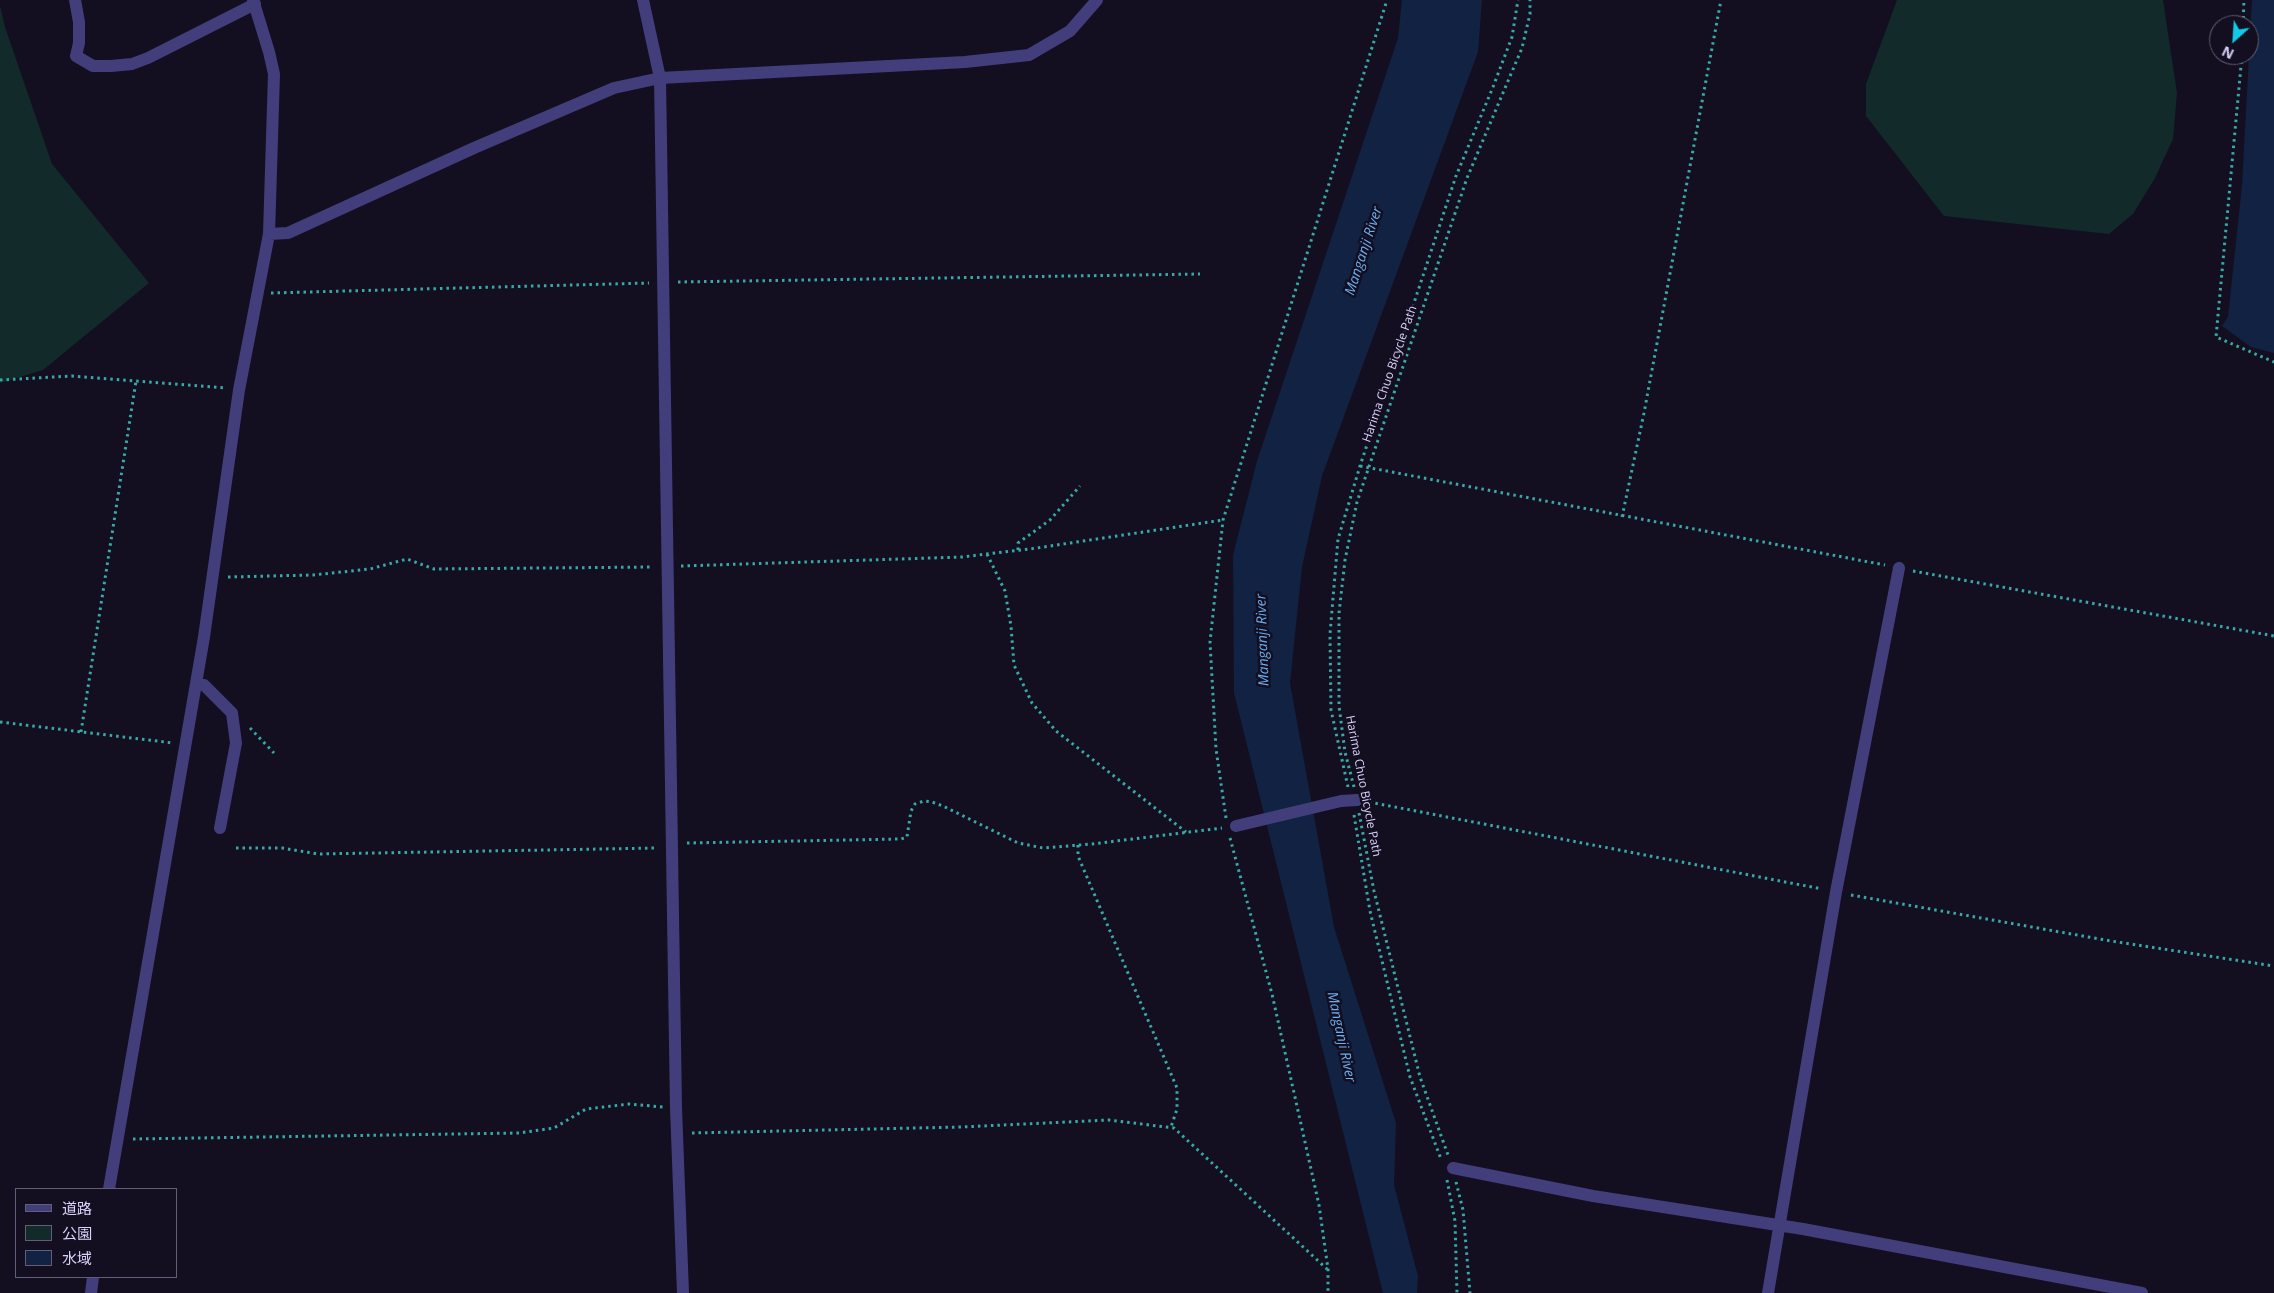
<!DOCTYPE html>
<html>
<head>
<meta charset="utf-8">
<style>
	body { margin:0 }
	#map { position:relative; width:2274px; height:1293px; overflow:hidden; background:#130f20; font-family:"Open Sans","Noto Sans JP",sans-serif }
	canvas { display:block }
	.legend { position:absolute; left:15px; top:1188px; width:162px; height:90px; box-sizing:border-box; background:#130f20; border:1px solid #625d78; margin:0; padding:6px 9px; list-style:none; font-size:15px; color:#d8d2fb }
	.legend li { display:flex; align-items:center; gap:10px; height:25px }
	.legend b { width:25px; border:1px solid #625d78 }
	.north { position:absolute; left:2209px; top:15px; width:50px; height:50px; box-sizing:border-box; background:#130f20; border:1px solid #625d78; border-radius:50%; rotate:206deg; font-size:14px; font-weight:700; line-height:20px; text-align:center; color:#d8d2fb }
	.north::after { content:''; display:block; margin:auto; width:18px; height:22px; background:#12cae7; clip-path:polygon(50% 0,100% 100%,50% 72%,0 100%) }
</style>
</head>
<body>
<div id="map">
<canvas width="2274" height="1293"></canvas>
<ul class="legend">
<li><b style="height:6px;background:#423e7c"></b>道路</li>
<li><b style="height:14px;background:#122a2a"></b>公園</li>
<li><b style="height:14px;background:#112242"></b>水域</li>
</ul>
<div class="north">N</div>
</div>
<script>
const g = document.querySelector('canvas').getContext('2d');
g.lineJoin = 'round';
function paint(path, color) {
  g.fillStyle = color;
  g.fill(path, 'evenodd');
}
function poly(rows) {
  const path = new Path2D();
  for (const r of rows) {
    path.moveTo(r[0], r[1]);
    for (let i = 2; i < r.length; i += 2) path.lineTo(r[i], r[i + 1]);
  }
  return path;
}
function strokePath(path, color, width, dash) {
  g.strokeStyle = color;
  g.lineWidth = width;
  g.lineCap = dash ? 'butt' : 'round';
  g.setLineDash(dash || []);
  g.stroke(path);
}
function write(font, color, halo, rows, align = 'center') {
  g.font = font + ' "Open Sans",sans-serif';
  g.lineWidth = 5;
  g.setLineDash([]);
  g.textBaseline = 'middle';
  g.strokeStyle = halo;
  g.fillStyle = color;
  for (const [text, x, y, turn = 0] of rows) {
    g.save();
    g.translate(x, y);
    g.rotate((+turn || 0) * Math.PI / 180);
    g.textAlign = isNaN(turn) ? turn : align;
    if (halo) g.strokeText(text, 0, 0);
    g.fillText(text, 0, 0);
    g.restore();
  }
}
paint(poly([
	[1897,0,2163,0,2177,93,2173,139,2155,178,2133,214,2109,234,1944,216,1866,116,1866,84],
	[0,6,5,27,52,164,149,283,43,370,0,383]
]), '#122a2a');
paint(poly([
	[1402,0,1482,0,1478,52,1322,476,1302,567,1290,683,1334,927,1396,1123,1394,1185,1418,1276,1417,1293,1383,1293,1234,693,1233,555,1257,461,1398,38],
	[2252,0,2274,0,2274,353,2251,347,2222,326,2228,317,2242,185]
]), '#112242');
strokePath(poly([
	[2243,25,2244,0],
	[2242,55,2216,337,2274,362],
	[678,282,1200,274],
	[271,293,649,283],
	[0,380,72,376,226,388],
	[1360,466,1885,565],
	[1622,517,1644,413,1721,0],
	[1018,550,1018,543,1050,520,1080,486],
	[987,554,1005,591,1011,626,1014,665,1032,703,1056,731,1186,832],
	[681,566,962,557,1037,548,1223,520],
	[1913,571,2274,636],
	[228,577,313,575,370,569,407,559,434,569,653,567],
	[0,722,173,743],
	[250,728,274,753],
	[81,732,136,381],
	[1348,787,1331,710,1330,634,1338,539,1360,466,1456,176,1493,87,1512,37,1518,0],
	[1354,787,1345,752,1339,706,1339,613,1345,560,1357,502,1467,178,1522,48,1530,14,1530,0],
	[1369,802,1822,889],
	[1359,813,1374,891,1420,1077,1448,1155],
	[1354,815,1370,911,1410,1077,1441,1159],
	[1226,818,1216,749,1210,642,1223,520,1387,0],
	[1230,838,1272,994,1319,1205,1328,1269,1328,1293],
	[687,843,901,839,907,837,911,811,915,804,924,801,932,802,943,806,1018,843,1043,848,1092,844,1222,828],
	[1078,845,1078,856,1177,1088,1177,1109,1171,1127],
	[236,848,282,848,318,854,658,848],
	[1851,895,2111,941,2274,966],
	[692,1133,961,1127,1109,1120,1174,1128,1327,1269],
	[133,1139,519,1133,554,1128,586,1109,629,1104,663,1107],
	[1447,1180,1455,1221,1457,1293],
	[1456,1182,1463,1210,1470,1293]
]), '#37aaa7', 3, [2.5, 4]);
strokePath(poly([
	[75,0,79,22,79,43,76,56,93,66,111,66,132,64,148,58,255,4],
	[643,0,660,78,676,1108,683,1293],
	[269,234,288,233,474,148,614,88,660,78,965,62,1029,55,1070,31,1097,0],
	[196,684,204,685,232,713,236,743,220,828],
	[1236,826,1341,801,1357,800],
	[1453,1168,1593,1196,1803,1229,2142,1293],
	[109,1189,204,637,239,390,269,234,274,74,269,52,253,0],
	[91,1293,93,1277],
	[1768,1293,1836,892,1899,568]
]), '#423e7c', 12);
write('12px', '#d8d2fb', '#130f20', [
	["Harima Chuo Bicycle Path",1390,374,-71],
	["Harima Chuo Bicycle Path",1363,786,79]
]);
write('italic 14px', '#68aef3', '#130f20', [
	["Manganji River",1364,251,-72],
	["Manganji River",1263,640,-92],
	["Manganji River",1341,1037,78]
]);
</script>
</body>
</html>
